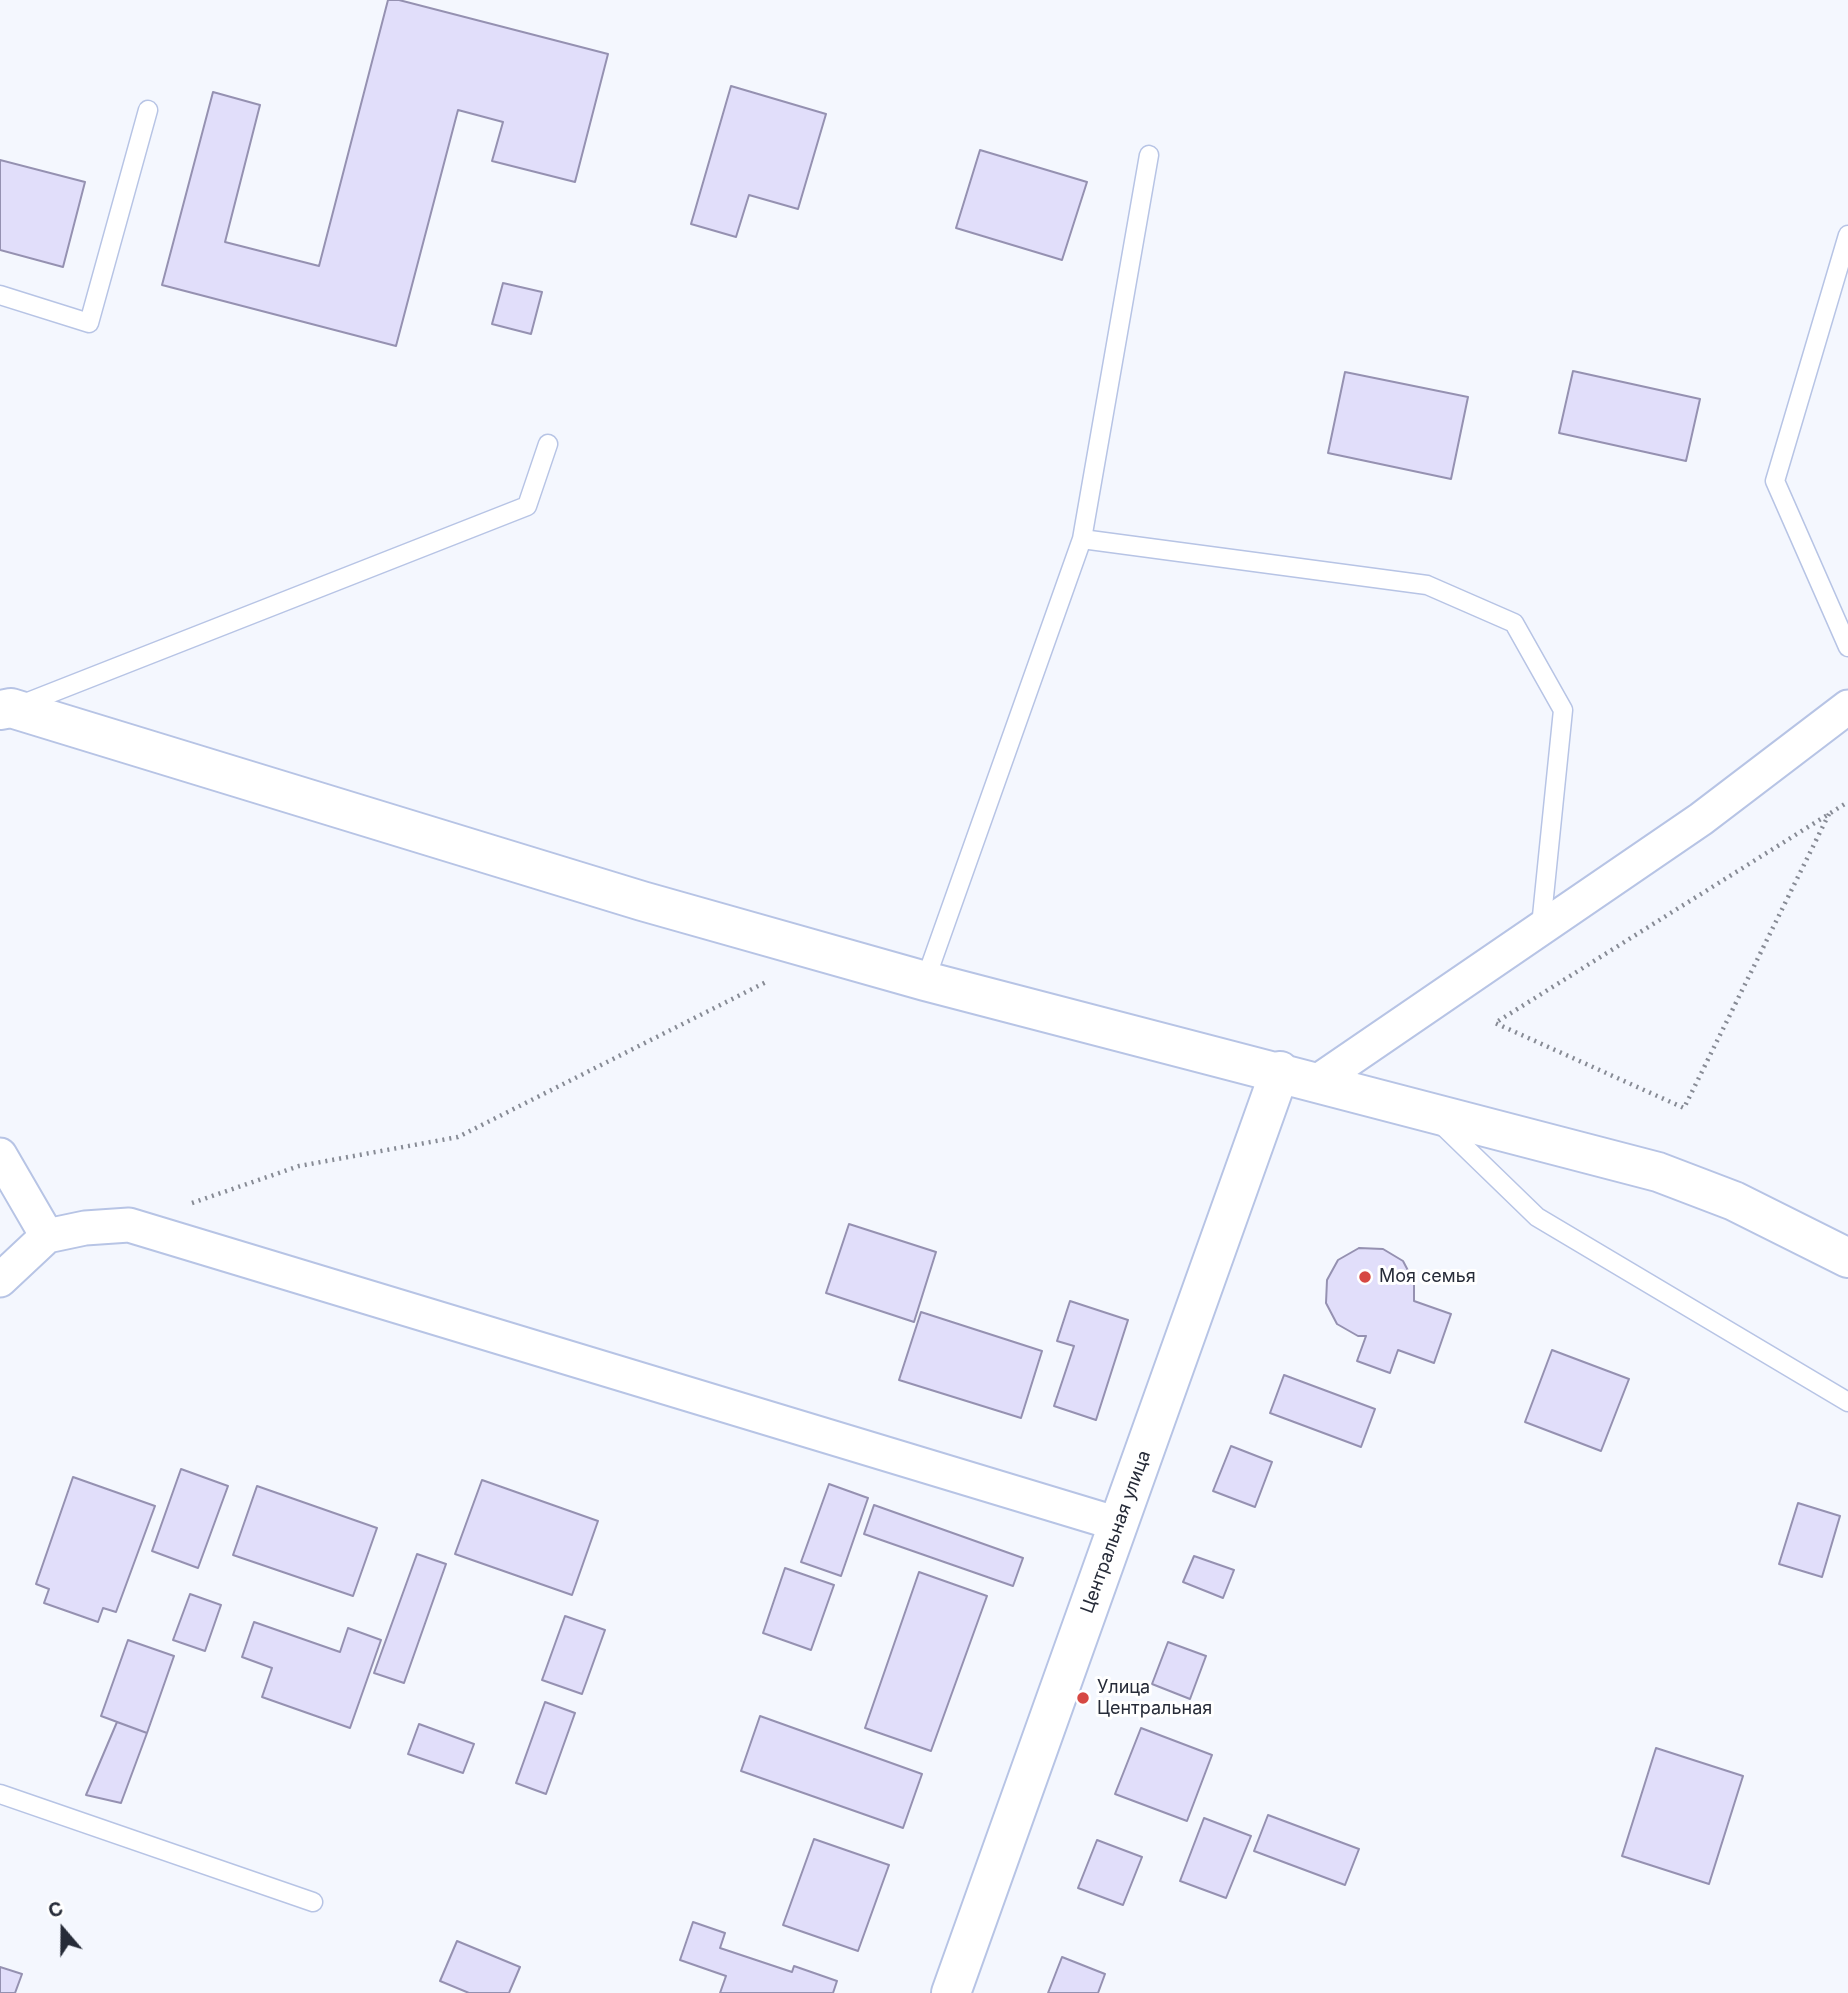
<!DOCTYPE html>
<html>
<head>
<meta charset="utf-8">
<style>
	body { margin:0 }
	#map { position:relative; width:1848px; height:1993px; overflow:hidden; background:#f4f7fe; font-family:Inter,sans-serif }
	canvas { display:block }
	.north { position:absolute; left:28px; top:1895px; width:70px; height:70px; -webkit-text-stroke:5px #fff; paint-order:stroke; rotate:340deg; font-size:19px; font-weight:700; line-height:28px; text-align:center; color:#262b38 }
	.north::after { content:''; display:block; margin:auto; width:24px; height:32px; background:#262b38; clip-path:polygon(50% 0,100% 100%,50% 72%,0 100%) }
</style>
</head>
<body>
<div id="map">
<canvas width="1848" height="1993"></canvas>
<div class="north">С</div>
</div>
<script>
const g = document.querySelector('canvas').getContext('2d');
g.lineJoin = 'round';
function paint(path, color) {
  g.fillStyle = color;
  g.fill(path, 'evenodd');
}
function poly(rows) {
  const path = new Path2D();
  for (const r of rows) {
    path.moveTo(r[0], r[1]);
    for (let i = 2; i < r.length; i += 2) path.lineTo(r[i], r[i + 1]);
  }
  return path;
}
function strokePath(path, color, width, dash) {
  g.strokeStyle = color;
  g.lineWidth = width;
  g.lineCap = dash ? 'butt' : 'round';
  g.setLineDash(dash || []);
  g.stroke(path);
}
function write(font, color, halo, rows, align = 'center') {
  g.font = font + ' Inter,sans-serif';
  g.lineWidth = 6;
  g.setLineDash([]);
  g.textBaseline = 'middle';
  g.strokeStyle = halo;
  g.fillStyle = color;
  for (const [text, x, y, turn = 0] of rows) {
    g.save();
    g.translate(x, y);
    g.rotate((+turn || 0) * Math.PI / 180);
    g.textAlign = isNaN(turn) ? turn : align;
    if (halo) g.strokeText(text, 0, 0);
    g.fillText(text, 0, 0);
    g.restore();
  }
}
const building = poly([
	[388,0,399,0,608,54,575,182,492,161,503,122,458,110,396,346,162,285,213,92,260,105,225,242,319,266,388,0],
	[731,86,826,114,798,209,749,195,736,237,691,224,731,86],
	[980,150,1087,182,1062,260,956,228,980,150],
	[0,160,85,182,63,267,0,250,0,160],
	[503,283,542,292,531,334,492,324,503,283],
	[1573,371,1700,399,1686,461,1559,433,1573,371],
	[1345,372,1468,397,1451,479,1328,453,1345,372],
	[849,1224,936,1252,914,1322,826,1293,849,1224],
	[1359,1248,1383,1249,1403,1261,1414,1282,1414,1301,1451,1314,1434,1363,1398,1350,1390,1373,1357,1361,1366,1336,1358,1336,1337,1324,1326,1303,1327,1280,1338,1260,1359,1248],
	[1070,1301,1128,1320,1096,1420,1054,1406,1074,1346,1057,1341,1070,1301],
	[921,1312,1042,1351,1021,1418,899,1380,921,1312],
	[1552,1350,1629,1379,1601,1451,1525,1422,1552,1350],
	[1284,1375,1375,1409,1361,1447,1270,1413,1284,1375],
	[1231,1446,1272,1462,1255,1507,1213,1491,1231,1446],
	[181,1469,228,1486,198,1568,152,1551,181,1469],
	[73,1477,155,1506,116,1612,103,1608,98,1622,44,1603,49,1589,36,1584,73,1477],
	[482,1480,598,1521,572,1595,455,1554,482,1480],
	[829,1484,868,1498,841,1576,801,1562,829,1484],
	[257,1486,377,1528,353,1596,233,1555,257,1486],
	[1798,1503,1840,1516,1822,1577,1779,1564,1798,1503],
	[874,1505,1023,1558,1013,1586,864,1534,874,1505],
	[417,1554,446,1564,404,1683,374,1673,417,1554],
	[1194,1556,1234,1570,1223,1598,1183,1582,1194,1556],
	[785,1568,834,1585,811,1650,763,1633,785,1568],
	[919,1572,987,1596,931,1751,865,1728,919,1572],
	[190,1594,221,1605,205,1651,173,1640,190,1594],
	[565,1616,605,1630,582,1694,542,1680,565,1616],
	[254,1622,340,1652,348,1628,381,1640,350,1728,262,1697,272,1668,242,1657,254,1622],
	[128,1640,174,1656,147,1733,101,1716,128,1640],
	[1168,1642,1206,1656,1190,1699,1152,1684,1168,1642],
	[545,1702,575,1713,546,1794,516,1783,545,1702],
	[760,1716,922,1774,903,1828,741,1771,760,1716],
	[117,1722,147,1733,121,1803,86,1795,117,1722],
	[419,1724,474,1744,463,1773,408,1754,419,1724],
	[1141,1728,1212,1755,1187,1821,1115,1794,1141,1728],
	[1656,1748,1743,1776,1709,1884,1622,1856,1656,1748],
	[1268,1815,1359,1849,1345,1885,1254,1851,1268,1815],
	[1204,1818,1251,1836,1226,1898,1180,1881,1204,1818],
	[814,1839,889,1865,858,1951,783,1925,814,1839],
	[1097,1840,1142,1857,1123,1905,1078,1888,1097,1840],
	[693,1922,725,1933,720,1948,792,1972,794,1966,837,1981,833,1993,720,1993,726,1976,680,1960,693,1922],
	[457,1941,520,1967,509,1993,469,1993,440,1981,457,1941],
	[1062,1957,1105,1974,1098,1993,1048,1993,1062,1957],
	[0,1967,22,1974,15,1993,0,1993,0,1967]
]);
paint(building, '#e1defa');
strokePath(building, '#9591b1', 2);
const lane = poly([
	[1848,235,1775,481,1848,647],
	[0,295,89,323,148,110],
	[1082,539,1427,585,1514,623,1563,710,1541,926],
	[18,706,527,506,548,444],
	[925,981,1082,539,1149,155],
	[1440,1123,1537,1217,1848,1402],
	[0,1794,313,1902]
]);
const street = poly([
	[1318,1081,1701,819,1848,707],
	[0,1155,47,1236,85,1228,129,1225,1118,1524],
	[0,1280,47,1236]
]);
const secondary = poly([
	[0,710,11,708,642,901,925,981,1658,1172,1734,1201,1848,1258],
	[951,1993,1280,1071]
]);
strokePath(lane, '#b7c4e5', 21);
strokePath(street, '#b7c4e5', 37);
strokePath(secondary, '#b7c4e5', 42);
strokePath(poly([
	[1829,814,1684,1108,1495,1023,1848,802],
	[192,1203,299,1166,458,1137,768,981]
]), '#878b95', 4.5, [2, 5]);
strokePath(lane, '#fff', 18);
strokePath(street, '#fff', 33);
strokePath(secondary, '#fff', 38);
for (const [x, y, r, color] of [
	[1365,1277,7,"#d64843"],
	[1083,1698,7,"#d64843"]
]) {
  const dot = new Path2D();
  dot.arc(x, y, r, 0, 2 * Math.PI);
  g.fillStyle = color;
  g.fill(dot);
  strokePath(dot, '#fff', 2.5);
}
write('18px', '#262b38', '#fff', [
	["Моя семья",1379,1277],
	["Улица",1097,1688],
	["Центральная",1097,1709]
], 'left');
write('18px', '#262b38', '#fff', [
	["Центральная улица",1116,1532,-70]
]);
</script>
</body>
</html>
